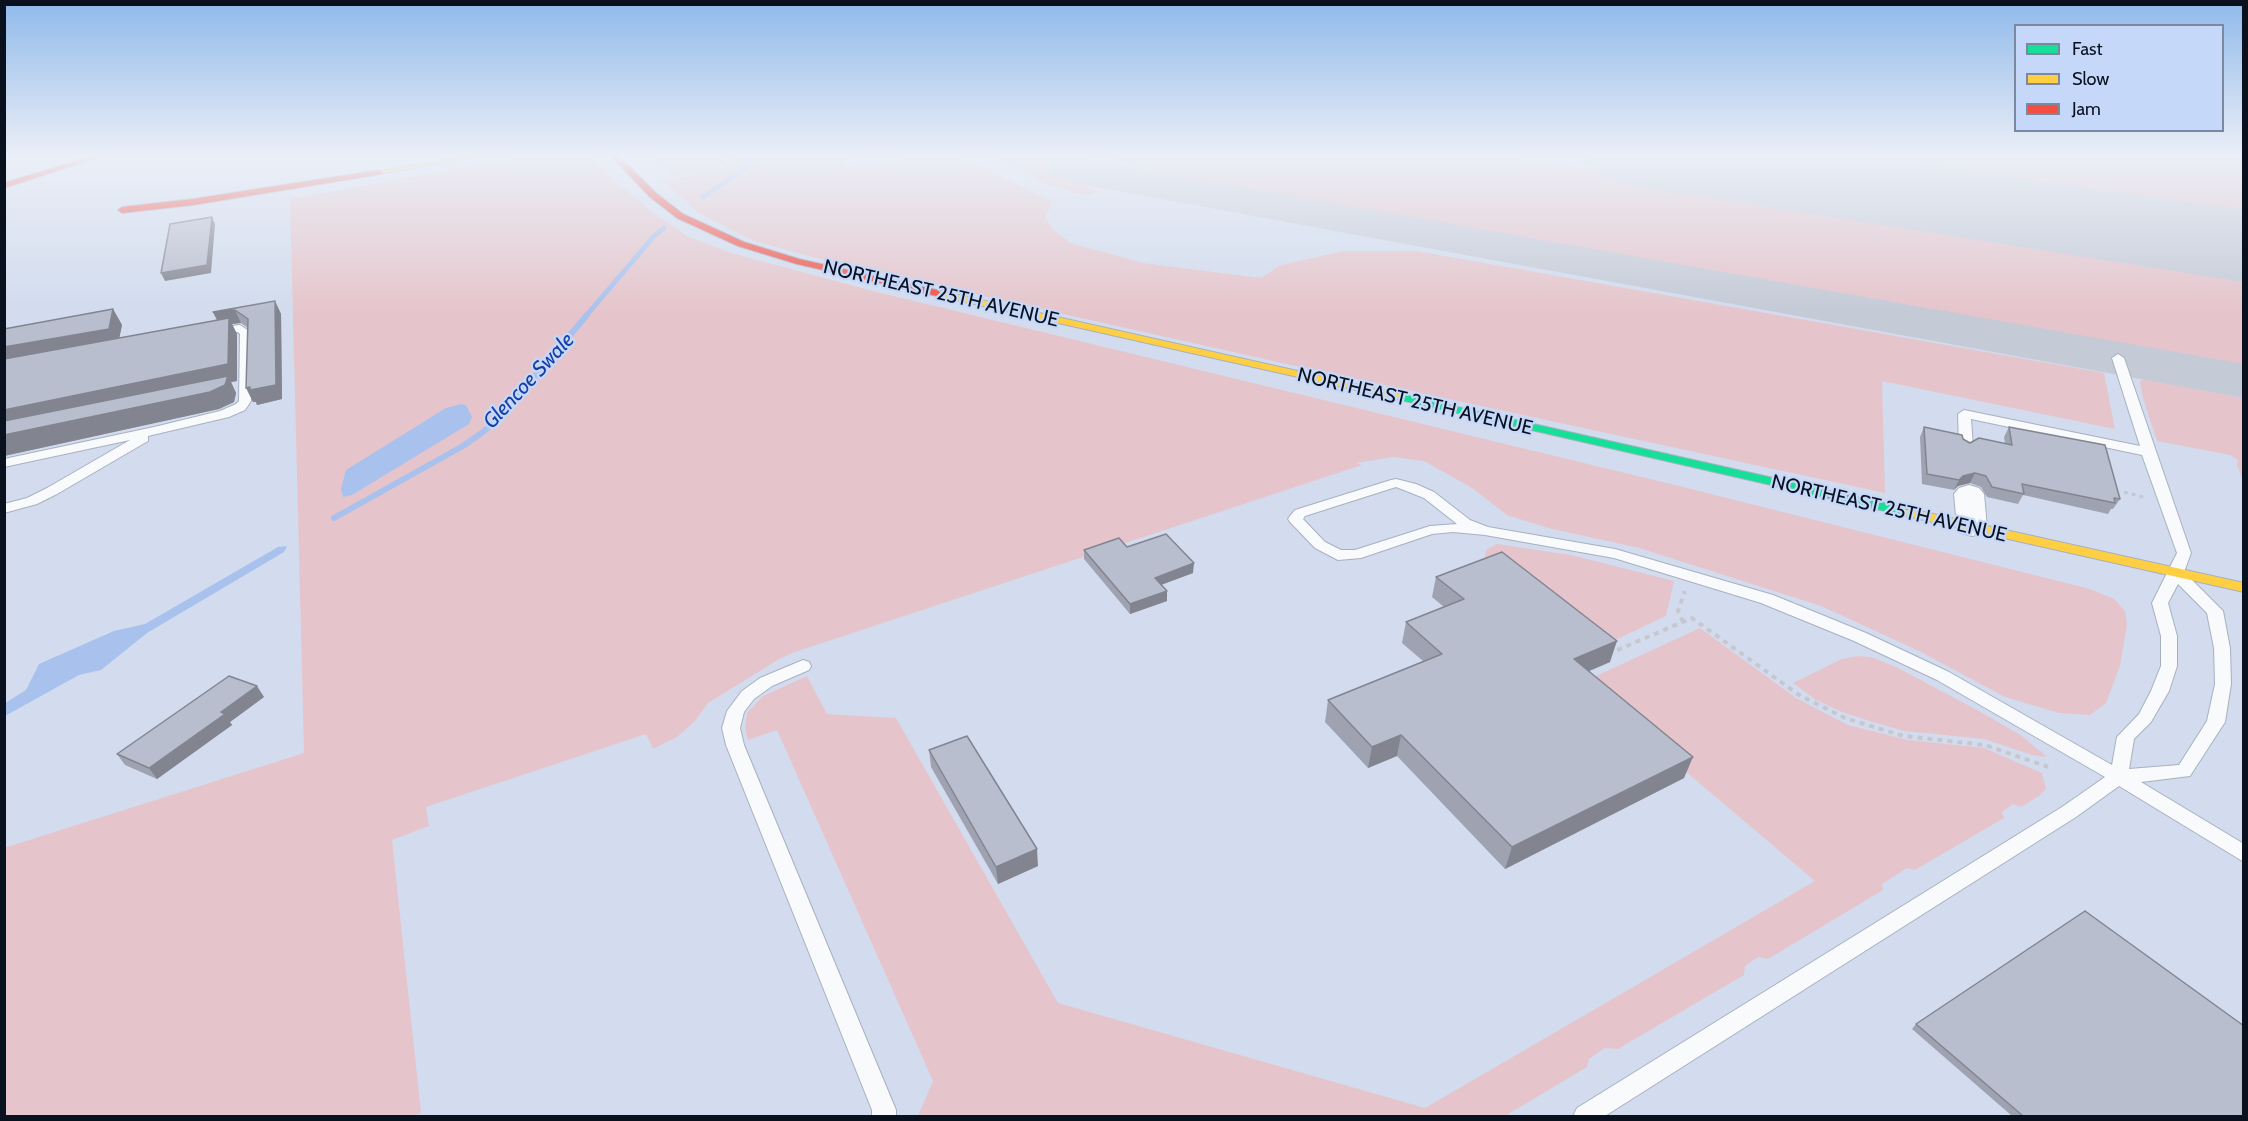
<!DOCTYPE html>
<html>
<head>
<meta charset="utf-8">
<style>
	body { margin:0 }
	#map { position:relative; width:2248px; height:1121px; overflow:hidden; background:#d2dcee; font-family:Cabin,sans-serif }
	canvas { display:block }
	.frame { position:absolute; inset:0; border:6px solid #09101e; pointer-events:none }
	.legend { position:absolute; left:2014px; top:24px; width:210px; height:108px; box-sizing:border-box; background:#c6d8fa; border:2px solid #7a88a2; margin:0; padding:8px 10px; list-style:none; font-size:18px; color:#09101e }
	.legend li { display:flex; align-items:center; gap:12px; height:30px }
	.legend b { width:30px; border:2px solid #7a88a2 }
</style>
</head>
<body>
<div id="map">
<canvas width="2248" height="1121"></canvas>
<div class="frame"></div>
<ul class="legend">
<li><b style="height:8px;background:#16e098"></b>Fast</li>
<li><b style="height:8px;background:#ffcf43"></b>Slow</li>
<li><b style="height:8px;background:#f24e42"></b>Jam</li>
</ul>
</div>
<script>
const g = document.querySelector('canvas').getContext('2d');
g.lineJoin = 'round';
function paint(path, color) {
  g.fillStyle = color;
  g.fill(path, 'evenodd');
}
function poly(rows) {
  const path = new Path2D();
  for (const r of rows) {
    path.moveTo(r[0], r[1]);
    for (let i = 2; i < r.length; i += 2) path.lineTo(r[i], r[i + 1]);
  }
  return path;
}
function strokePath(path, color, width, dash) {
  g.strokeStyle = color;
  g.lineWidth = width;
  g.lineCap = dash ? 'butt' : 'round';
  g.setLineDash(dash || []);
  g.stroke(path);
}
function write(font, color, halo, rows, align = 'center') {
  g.font = font + ' Cabin,sans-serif';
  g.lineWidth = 4.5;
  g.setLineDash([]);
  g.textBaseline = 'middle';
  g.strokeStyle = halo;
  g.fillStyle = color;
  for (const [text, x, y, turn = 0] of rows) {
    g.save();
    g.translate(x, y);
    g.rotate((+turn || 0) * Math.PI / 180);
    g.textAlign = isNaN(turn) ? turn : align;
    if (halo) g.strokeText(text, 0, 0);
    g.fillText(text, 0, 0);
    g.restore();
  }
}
paint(poly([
	[532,155,586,155,652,212,687,236,731,253,877,292,1683,487,2090,589,2114,599,2125,611,2127,624,2120,666,2106,703,2090,715,2059,713,2005,697,1919,651,1821,606,1639,548,1548,528,1507,515,1472,488,1424,461,1393,457,1356,463,1362,465,795,652,781,658,708,703,695,721,677,737,653,749,646,734,426,807,429,826,392,840,421,1113,413,1116,5,1116,4,848,304,753,290,199],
	[652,155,723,155,725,161,723,165,712,170,674,177],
	[728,155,866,156,842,160,848,168,913,157,956,158,980,166,1053,202,1045,218,1054,230,1070,243,1144,263,1261,278,1281,265,1344,251,1417,251,2104,373,2115,429,1882,381,1885,493,1300,367,831,262,754,241,700,214,663,181,721,169,731,164],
	[985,155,1039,155,1047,168,1071,181,1098,191,1087,196,1047,185,1010,163],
	[1110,155,1494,155,2243,271,2243,365,1219,185,1142,168,1111,159],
	[1774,155,2243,155,2243,222],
	[2144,379,2243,398,2243,481,2237,465,2238,460,2230,455,2157,441,2142,395,2140,381],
	[1497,544,1571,555,1674,581,1666,616,1613,641,1488,563,1485,555,1487,549],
	[1700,628,1796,698,1848,725,1908,740,1984,748,2042,773,2046,789,2039,796,2021,807,2013,804,2002,812,2004,818,1915,870,1907,868,1882,884,1883,890,1768,959,1758,957,1745,966,1744,975,1618,1049,1605,1048,1589,1059,1587,1067,1505,1116,918,1116,933,1081,777,730,748,740,745,729,747,713,763,696,807,676,827,714,896,718,1058,1003,1425,1108,1815,881,1581,683],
	[1857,656,1871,657,1896,667,1979,711,2022,736,2047,757,2032,755,1984,739,1904,731,1876,723,1842,712,1816,700,1793,683,1842,659]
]), '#e5c5cb');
paint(poly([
	[461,404,466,405,472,417,469,424,352,495,343,497,341,489,346,470,446,408],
	[287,546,284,552,147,633,101,670,79,675,5,716,5,703,26,690,39,664,114,631,145,624,278,547]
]), '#a9c1ed');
strokePath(poly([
	[703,197,764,155],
	[586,316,654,236,664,228]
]), '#a9c1ed', 5);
strokePath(poly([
	[334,518,463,446,483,432,504,413,587,315]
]), '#a9c1ed', 6);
paint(poly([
	[1043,155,1083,155,1083,157,1090,160,2244,364,2244,398,1079,184,1048,173,1040,160,1043,155]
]), '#c4cad6');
paint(poly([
	[1583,155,1853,155,2244,210,2244,282,1635,186,1598,177,1583,155]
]), '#c4cad6');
const lane = poly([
	[240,325,252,333,251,401,245,410,229,417,148,436,148,441,57,494,37,504,4,513,4,504,27,498,47,488,130,440,4,467,4,459,154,427,220,411,236,404,239,401,240,334,238,332,216,334,210,331,216,328,240,325],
	[2118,354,2124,358,2191,553,2184,572,2223,611,2230,648,2231,684,2225,722,2190,776,2141,782,2244,844,2244,862,2119,786,2076,817,1605,1116,1573,1116,1577,1108,2062,807,2105,777,1937,680,1854,641,1761,603,1614,558,1485,535,1453,532,1432,534,1361,558,1338,560,1315,548,1290,522,1288,519,1290,516,1295,510,1391,480,1396,479,1416,484,1434,492,1470,520,1488,527,1615,549,1773,595,1866,633,1949,672,2112,765,2117,737,2139,714,2151,691,2161,666,2161,636,2152,603,2177,553,2142,455,1971,419,1973,447,1966,451,1959,447,1958,414,1964,410,2140,446,2112,358,2118,354],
	[1396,487,1424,498,1457,524,1430,526,1355,550,1341,550,1325,542,1303,519,1305,516,1396,487],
	[2178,584,2207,613,2214,648,2215,684,2207,721,2179,765,2129,769,2134,739,2151,722,2169,691,2177,666,2177,636,2168,603,2178,584],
	[803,660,809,662,811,666,809,670,772,686,754,699,744,712,740,728,744,745,896,1110,896,1116,872,1116,872,1110,726,745,722,728,727,711,742,691,760,678,803,660]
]);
const street = poly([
	[1969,485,1979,488,1984,494,1987,527,1983,533,1972,536,1961,533,1957,527,1954,494,1959,488,1969,485]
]);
const fast = poly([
	[1400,394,1911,509,1917,513,1911,517,1396,399,1396,395,1400,394]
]);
const slow = poly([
	[471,155,488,155,379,174,375,172,471,155],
	[937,290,1400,394,1406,397,1400,400,934,295,934,291,937,290],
	[1911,509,2244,583,2244,592,1906,516,1905,513,1906,510,1911,509]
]);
const jam = poly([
	[95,155,106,155,4,188,4,183,95,155],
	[610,155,618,155,656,193,683,214,744,242,799,259,937,290,942,293,937,296,797,264,738,246,677,218,650,197,610,155],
	[379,170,383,172,382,174,193,205,122,213,118,210,122,207,193,199,379,170]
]);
strokePath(lane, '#a8b0c0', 2);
strokePath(street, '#a8b0c0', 2);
strokePath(fast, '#a8b0c0', 2);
strokePath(slow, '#a8b0c0', 2);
strokePath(jam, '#a8b0c0', 2);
strokePath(poly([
	[2124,492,2143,497]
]), '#c6c8ce', 3, [4, 4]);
strokePath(poly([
	[1683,622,1678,611,1685,591],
	[1608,654,1692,618,1799,695,1845,718,1903,736,1985,745,2048,767]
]), '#c6c8ce', 4, [5, 5]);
paint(lane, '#f8fafc');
paint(street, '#f8fafc');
paint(fast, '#16e098');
paint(slow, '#ffcf43');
paint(jam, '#f24e42');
paint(poly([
	[275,301,281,314,282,399,257,405,256,402,253,402,248,328,241,323,232,324,237,334,237,381,231,382,236,393,234,402,219,409,4,456,4,329,113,309,122,325,119,338,217,320,213,312],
	[1924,427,1970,443,2005,443,2004,437,2009,427,2120,499,2113,509,2111,509,2108,514,2023,495,2018,504,1987,497,1981,487,1970,483,1958,486,1954,490,1922,484,1920,437],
	[1084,550,1193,573,1161,585,1167,601,1130,614,1084,559],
	[1436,577,1610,662,1589,671,1684,778,1505,869,1397,756,1368,768,1325,722,1328,700,1423,661,1402,643,1406,622,1444,607,1432,597],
	[264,697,230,722,232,725,157,779,125,765,117,754],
	[929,750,1038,866,998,884,931,767],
	[1916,1024,2244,1116,2012,1116,1912,1029]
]), '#9fa3b1');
paint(poly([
	[212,217,215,224,211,273,165,281,161,273],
	[275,301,281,314,282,399,257,405,256,402,253,402,246,388],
	[113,309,122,325,118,345,4,366,4,347],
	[235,310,241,323,232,324,237,334,237,381,231,382,236,393,234,402,219,409,4,456,4,410,220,326,213,312],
	[1975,473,1970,483,1958,486,1954,490,1959,480,1963,476],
	[1194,563,1193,573,1155,587,1155,578],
	[1167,591,1167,601,1130,614,1130,604],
	[1617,641,1610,662,1568,680,1574,659],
	[257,686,264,697,230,722,232,725,157,779,149,768,221,712],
	[1401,735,1397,756,1368,768,1372,747],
	[1693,757,1684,778,1505,869,1512,847],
	[1037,849,1038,866,998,884,996,867]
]), '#828590');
const building = poly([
	[212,217,207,265,161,273,170,224,212,217],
	[275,301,276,385,250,390,250,387,246,388,248,319,235,310,213,312,275,301],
	[113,309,109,329,4,347,4,329,113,309],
	[229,318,228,364,4,410,4,359,229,318],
	[228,376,225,385,210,392,4,435,4,421,228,376],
	[1924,427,1962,435,1963,439,1970,443,1979,438,2012,445,2009,427,2105,445,2120,499,2114,498,2115,503,2022,484,2024,494,1992,487,1986,476,1975,473,1963,476,1959,480,1927,474,1924,427],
	[1166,534,1194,563,1155,578,1167,591,1130,604,1084,550,1119,538,1127,547,1166,534],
	[1502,552,1617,641,1574,659,1693,757,1512,847,1401,735,1372,747,1328,700,1442,654,1406,622,1464,599,1436,577,1502,552],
	[229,676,257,686,221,712,225,714,149,768,117,754,229,676],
	[967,736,1037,849,996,867,929,750,967,736],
	[2085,911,2244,1026,2244,1116,2023,1116,1916,1024,2085,911]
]);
paint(building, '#b9bece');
strokePath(building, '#828590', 1.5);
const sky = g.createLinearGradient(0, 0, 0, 312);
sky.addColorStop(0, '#8fb9ea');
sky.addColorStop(0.5, '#ebeff7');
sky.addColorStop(1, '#ebeff700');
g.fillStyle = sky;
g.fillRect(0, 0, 2248, 312);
write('20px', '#09101e', '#c6d8fa', [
	["NORTHEAST 25TH AVENUE",941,294,13],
	["NORTHEAST 25TH AVENUE",1415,402,13],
	["NORTHEAST 25TH AVENUE",1889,509,13]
]);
write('italic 21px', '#153ea7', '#c6d8fa', [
	["Glencoe Swale",529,381,-47]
]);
</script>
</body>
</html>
